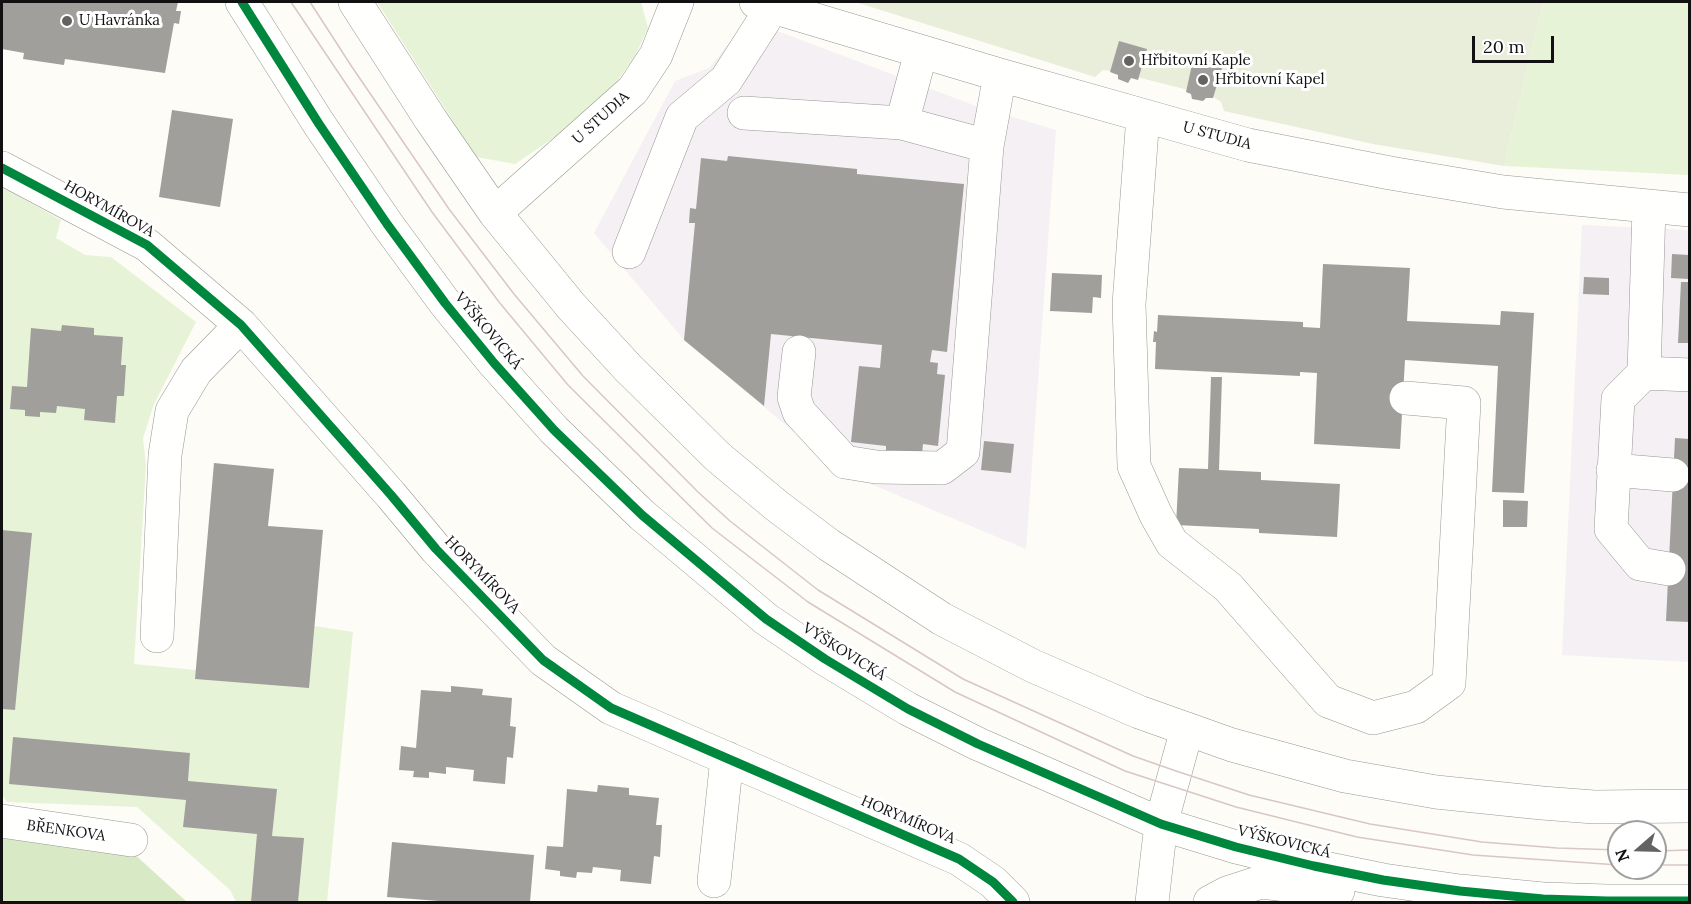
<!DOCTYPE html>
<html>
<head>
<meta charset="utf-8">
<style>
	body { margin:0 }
	#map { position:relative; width:1691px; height:904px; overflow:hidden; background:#fdfcf7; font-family:Lora,serif }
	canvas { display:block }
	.frame { position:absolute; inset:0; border:3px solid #111; pointer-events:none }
	.north { position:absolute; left:1607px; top:820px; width:60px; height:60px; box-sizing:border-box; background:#fff; border:2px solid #a0a0a0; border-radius:50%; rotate:250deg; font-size:16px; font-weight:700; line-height:24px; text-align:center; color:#111 }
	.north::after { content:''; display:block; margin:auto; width:21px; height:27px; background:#646362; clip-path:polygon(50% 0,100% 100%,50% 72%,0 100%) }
	.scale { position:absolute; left:1472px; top:36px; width:82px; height:27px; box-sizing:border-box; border:3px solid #111; border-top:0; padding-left:8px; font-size:18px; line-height:21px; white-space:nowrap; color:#111; -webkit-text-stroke:4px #fff; paint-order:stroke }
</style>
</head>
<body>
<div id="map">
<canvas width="1691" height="904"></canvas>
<div class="frame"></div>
<div class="north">N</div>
<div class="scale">20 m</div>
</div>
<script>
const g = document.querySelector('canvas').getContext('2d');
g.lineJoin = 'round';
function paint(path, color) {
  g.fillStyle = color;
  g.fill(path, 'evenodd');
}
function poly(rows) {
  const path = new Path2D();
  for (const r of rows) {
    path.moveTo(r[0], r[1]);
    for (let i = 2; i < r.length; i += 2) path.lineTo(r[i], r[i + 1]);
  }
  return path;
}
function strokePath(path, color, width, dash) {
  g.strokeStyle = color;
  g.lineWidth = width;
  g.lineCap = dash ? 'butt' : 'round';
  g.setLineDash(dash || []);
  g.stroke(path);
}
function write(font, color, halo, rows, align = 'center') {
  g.font = font + ' Lora,serif';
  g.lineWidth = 6;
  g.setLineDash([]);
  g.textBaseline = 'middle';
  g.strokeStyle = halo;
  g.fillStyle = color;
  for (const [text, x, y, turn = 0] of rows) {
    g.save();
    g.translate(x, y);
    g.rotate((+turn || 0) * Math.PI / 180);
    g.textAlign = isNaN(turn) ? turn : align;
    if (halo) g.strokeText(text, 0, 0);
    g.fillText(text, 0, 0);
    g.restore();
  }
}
paint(poly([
	[748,20,976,106,1056,130,1026,549,842,472,684,340,594,233,675,81,709,68],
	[1582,225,1689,230,1689,662,1562,655]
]), '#f5f0f3');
paint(poly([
	[377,2,641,2,648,28,635,56,610,91,568,128,515,164,476,157],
	[1543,2,1689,2,1689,175,1504,166],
	[2,187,61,220,56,238,85,255,111,257,196,322,154,404,143,438,146,465,134,664,196,670,314,626,353,632,327,902,236,902,230,890,137,807,7,802,2,795]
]), '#e7f3d7');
paint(poly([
	[2,834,132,852,187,902,2,902]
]), '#d8eac5');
paint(poly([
	[855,2,1543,2,1504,166,1373,144,1224,111,1221,102,1212,96,1113,71,1103,70,1095,77]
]), '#e9eedb');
paint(poly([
	[2,2,178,2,176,11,181,11,179,24,174,23,165,73,65,59,64,65,23,59,24,53,2,49],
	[1119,41,1147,49,1138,80,1131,78,1128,83,1118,79,1118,75,1110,72],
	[1193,60,1222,68,1213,98,1206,98,1203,101,1192,99,1191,94,1186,92],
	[172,110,233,119,220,207,159,197],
	[728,156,857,169,857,174,964,184,947,352,932,350,930,362,938,363,937,374,945,375,938,446,923,444,922,454,886,451,886,446,851,442,859,366,880,368,882,345,771,334,764,406,684,340,695,223,689,223,690,208,696,209,701,158,727,161],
	[1672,254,1689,255,1689,279,1671,278],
	[1323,264,1410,268,1407,321,1500,325,1501,311,1534,313,1524,493,1492,492,1498,366,1405,360,1400,449,1314,444,1317,373,1300,372,1300,376,1155,369,1156,342,1153,342,1154,331,1157,332,1158,315,1303,322,1303,327,1320,328],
	[1052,273,1102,275,1101,298,1093,297,1092,313,1050,311],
	[1584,277,1609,278,1609,295,1583,294],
	[1681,282,1689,282,1689,343,1678,343],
	[62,325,94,328,94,335,123,337,121,365,126,365,124,396,117,396,115,423,84,420,85,409,57,406,56,413,40,412,40,417,25,416,25,410,10,409,12,386,27,387,31,328,61,331],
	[1211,377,1222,377,1219,470,1261,472,1261,480,1340,484,1337,537,1259,533,1259,529,1176,525,1179,468,1208,469],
	[1675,438,1689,439,1689,622,1666,621],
	[984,441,1014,444,1011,473,981,470],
	[214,463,274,469,268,526,323,530,309,688,195,679],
	[1503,500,1528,501,1527,527,1503,527],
	[2,530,32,533,15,710,2,709],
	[451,686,483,689,482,695,512,698,510,726,516,727,513,758,507,757,505,784,473,781,474,770,446,767,446,774,429,772,429,778,413,777,414,771,399,770,401,746,416,748,421,690,451,692],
	[13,737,190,753,188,781,277,789,272,836,304,838,298,902,251,902,257,834,183,827,186,800,9,784],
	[598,785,629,788,629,795,659,798,656,825,662,825,660,857,654,856,651,884,620,881,621,870,593,867,592,873,577,872,576,878,560,876,560,871,545,869,547,846,563,847,567,789,597,792],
	[392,842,534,855,530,902,452,902,387,897]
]), '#a19f9c');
const minor = poly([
	[242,2,319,124,387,224,445,303,494,363,554,430,642,515,766,619,825,659,908,709,978,744,1161,824,1236,847,1314,866,1383,880,1460,891,1543,899,1607,901,1690,901],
	[355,2,431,120,495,213,571,306,628,368,718,457,777,506,829,545,942,619,1033,666,1139,712,1232,745,1345,776,1436,792,1542,803,1594,807,1690,806],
	[756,2,1000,75,1248,145,1390,173,1503,192,1690,210],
	[744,113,902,123,921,52],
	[1143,116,1129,304,1134,466,1156,515,1172,543,1228,587,1328,701,1373,718,1416,707,1449,683,1464,403,1406,398],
	[902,123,987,146],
	[2,168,147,245,241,325,391,495,436,549,543,660,611,708,959,859,993,882,1013,902],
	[1649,207,1644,373,1690,375],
	[495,213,633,90,656,55,677,2],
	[629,252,682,117,726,80,765,19,768,5],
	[799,352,794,397,799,412,845,462,876,467,942,468,963,452,987,146,1000,75],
	[1644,373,1618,399,1611,529,1640,564,1669,569],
	[1613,470,1673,475],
	[157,636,165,455,172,411,196,371,241,325],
	[2,821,131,840],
	[714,881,727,758],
	[1152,902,1161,824,1187,729],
	[1210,902,1227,893,1261,882,1338,891]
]);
strokePath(minor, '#979795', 34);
strokePath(minor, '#fffffe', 33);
strokePath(poly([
	[291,2,432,212,499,302,568,385,712,528,808,602,955,692,1125,771,1236,807,1357,837,1473,855,1619,865],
	[310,2,352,67,449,209,514,294,583,376,698,492,730,521,818,590,963,679,1133,756,1176,771,1249,795,1370,824,1482,842,1557,848,1619,850],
	[1655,851,1690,850],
	[1655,865,1690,865]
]), '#d9c6c7', 1.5);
strokePath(poly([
	[242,2,319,124,387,224,445,303,494,363,554,430,642,515,766,619,825,659,908,709,978,744,1161,824,1236,847,1314,866,1383,880,1460,891,1543,899,1607,901,1690,901],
	[2,168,147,245,241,325,391,495,436,549,543,660,611,708,959,859,993,882,1013,902]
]), '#00873e', 9);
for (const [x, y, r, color] of [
	[67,21,6,"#646362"],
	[1129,61,6,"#646362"],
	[1203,80,6,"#646362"]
]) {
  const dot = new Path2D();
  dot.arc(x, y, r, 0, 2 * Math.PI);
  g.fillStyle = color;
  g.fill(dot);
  strokePath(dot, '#fff', 2);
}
write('15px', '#111', '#fff', [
	["U Havránka",79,21],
	["Hřbitovní Kaple",1141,61],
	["Hřbitovní Kapel",1215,80]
], 'left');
write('15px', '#111', '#fff', [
	["U STUDIA",601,118,-42],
	["U STUDIA",1217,136,15],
	["HORYMÍROVA",109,209,29],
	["VÝŠKOVICKÁ",488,331,50],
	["HORYMÍROVA",482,575,46],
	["VÝŠKOVICKÁ",844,652,32],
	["HORYMÍROVA",908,820,23],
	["BŘENKOVA",66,831,8],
	["VÝŠKOVICKÁ",1284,842,14]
]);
</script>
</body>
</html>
